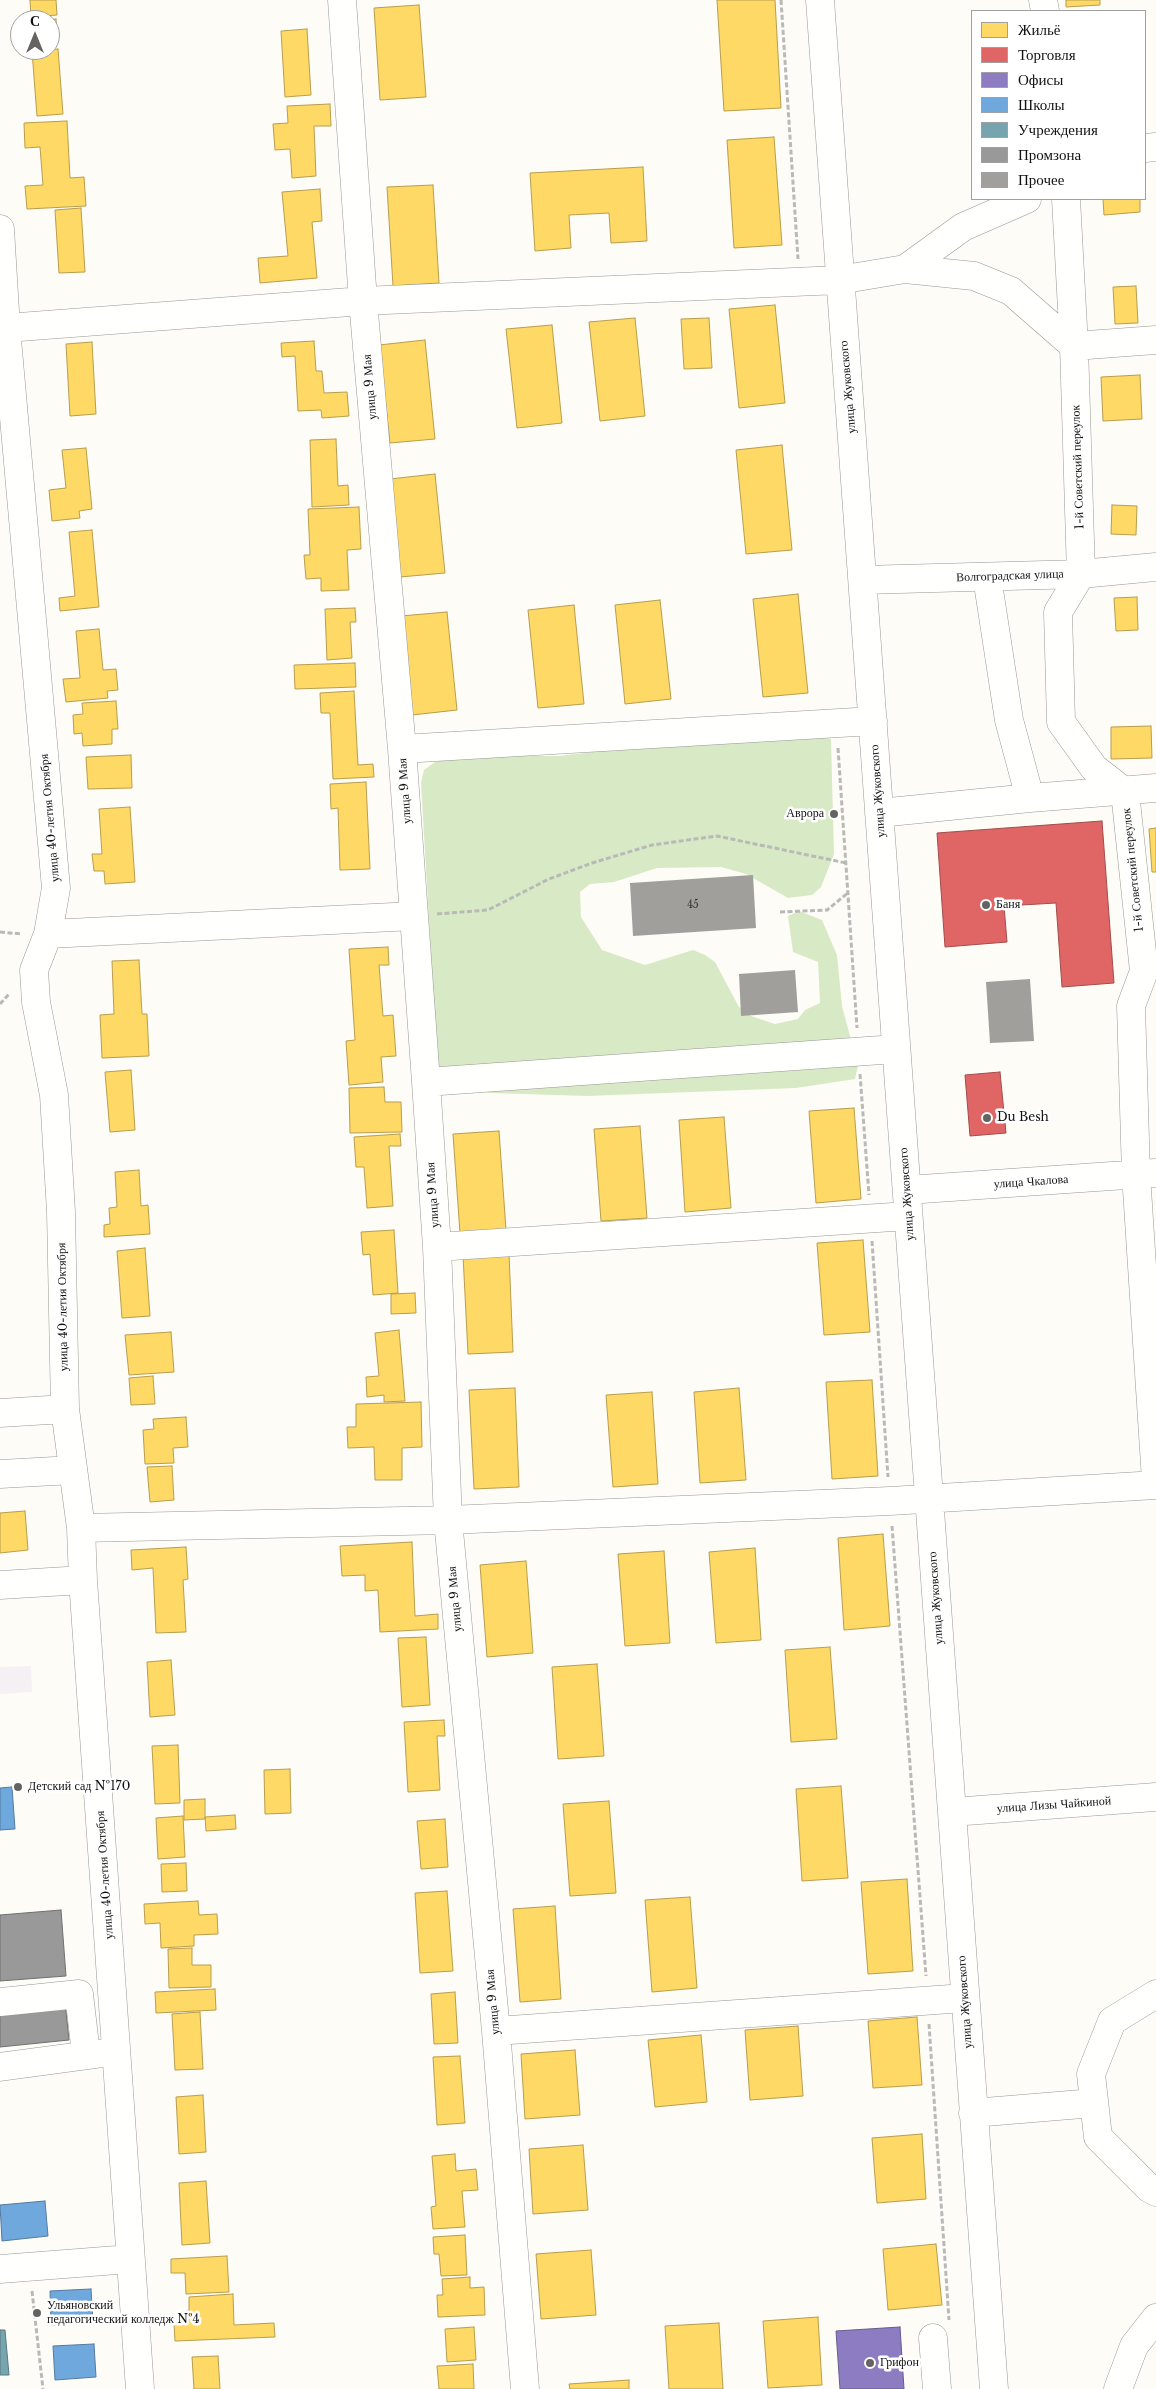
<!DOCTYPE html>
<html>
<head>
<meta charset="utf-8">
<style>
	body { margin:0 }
	#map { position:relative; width:1156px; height:2389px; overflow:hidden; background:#fdfcf7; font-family:"Libre Baskerville",serif }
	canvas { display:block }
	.legend { position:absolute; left:971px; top:10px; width:175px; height:190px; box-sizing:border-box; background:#fff; border:1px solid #a0a0a0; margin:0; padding:6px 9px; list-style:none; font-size:15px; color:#111 }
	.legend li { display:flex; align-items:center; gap:10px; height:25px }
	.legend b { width:25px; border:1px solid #a0a0a0 }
	.north { position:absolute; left:10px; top:10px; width:50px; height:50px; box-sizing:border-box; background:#fff; border:1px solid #a0a0a0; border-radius:50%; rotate:0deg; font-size:14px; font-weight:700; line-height:20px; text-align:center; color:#111 }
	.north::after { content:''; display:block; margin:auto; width:18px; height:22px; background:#646362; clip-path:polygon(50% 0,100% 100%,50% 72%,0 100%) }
</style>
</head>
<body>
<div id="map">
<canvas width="1156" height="2389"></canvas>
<ul class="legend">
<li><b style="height:14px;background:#ffd966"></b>Жильё</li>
<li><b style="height:14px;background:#e06666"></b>Торговля</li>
<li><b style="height:14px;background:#8e7cc3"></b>Офисы</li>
<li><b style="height:14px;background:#6fa8dc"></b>Школы</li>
<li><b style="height:14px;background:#76a5af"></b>Учреждения</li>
<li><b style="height:14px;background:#999"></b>Промзона</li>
<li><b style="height:14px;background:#a19f9c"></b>Прочее</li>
</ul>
<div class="north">С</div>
</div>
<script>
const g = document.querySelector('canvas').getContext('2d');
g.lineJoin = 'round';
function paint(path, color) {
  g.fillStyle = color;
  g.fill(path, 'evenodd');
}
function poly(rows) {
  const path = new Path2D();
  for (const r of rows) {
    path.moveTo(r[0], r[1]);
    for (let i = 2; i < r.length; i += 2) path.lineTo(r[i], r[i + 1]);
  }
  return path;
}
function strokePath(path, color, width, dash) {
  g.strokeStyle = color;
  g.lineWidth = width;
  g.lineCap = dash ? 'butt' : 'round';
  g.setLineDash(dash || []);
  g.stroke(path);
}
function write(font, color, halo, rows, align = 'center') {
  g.font = font + ' "Libre Baskerville",serif';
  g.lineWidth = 5;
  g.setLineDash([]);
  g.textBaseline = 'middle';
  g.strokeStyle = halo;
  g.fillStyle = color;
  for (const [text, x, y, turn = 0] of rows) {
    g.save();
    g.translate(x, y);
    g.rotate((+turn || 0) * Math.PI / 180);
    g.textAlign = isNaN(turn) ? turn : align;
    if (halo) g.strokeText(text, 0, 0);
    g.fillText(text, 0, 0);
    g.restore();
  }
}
paint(poly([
	[31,1666,32,1692,0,1694,0,1667]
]), '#f5f0f3');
paint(poly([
	[817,736,831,739,834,854,821,887,812,895,788,898,746,874,721,867,657,868,614,882,590,884,580,892,581,917,602,950,645,965,693,950,705,955,715,962,739,1007,751,1016,775,1024,798,1019,805,1010,820,1003,818,962,793,952,788,916,799,911,822,920,837,955,842,1006,858,1066,855,1079,796,1088,587,1096,491,1093,457,1087,446,1081,437,1060,421,782,424,770,435,762,458,756,559,756,717,737]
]), '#d8eac5');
const homes = poly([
	[30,0,56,0,57,15,31,17,30,0],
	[717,0,775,0,781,108,724,111,717,0],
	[1066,0,1100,0,1100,5,1066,7,1066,0],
	[419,5,426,97,380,100,374,8,419,5],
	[56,19,57,34,50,34,50,20,47,20,56,19],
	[307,29,311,95,285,97,281,31,307,29],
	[58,49,63,114,37,116,32,51,58,49],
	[330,104,331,126,314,126,316,176,292,178,290,149,275,150,273,124,288,123,287,106,330,104],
	[67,121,70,178,84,177,86,206,27,209,25,186,43,185,40,147,25,148,24,123,67,121],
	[774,137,782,245,734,248,727,140,774,137],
	[643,167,647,241,611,243,609,213,569,215,571,248,535,251,530,173,643,167],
	[433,185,439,283,393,286,387,187,433,185],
	[320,189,322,221,312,222,317,278,260,283,258,258,288,256,282,192,320,189],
	[1103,199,1140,199,1140,212,1104,215,1103,199],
	[81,208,85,272,59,273,55,210,81,208],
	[1136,286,1138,323,1115,324,1113,287,1136,286],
	[775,305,785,403,739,408,729,309,775,305],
	[635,318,645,416,600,421,589,322,635,318],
	[709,318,712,368,684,369,681,319,709,318],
	[552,325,562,423,517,428,506,329,552,325],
	[425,340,435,439,390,443,379,345,425,340],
	[314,341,316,371,322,371,324,393,347,392,349,416,322,418,321,410,298,411,295,356,282,357,281,343,314,341],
	[92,342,96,414,70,416,66,344,92,342],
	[1140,375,1142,419,1103,421,1101,377,1140,375],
	[336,439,338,486,348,485,349,505,312,507,310,440,336,439],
	[782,445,792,550,746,554,736,450,782,445],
	[86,448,92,509,79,511,80,518,52,521,49,490,66,488,62,450,86,448],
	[435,474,445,573,400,577,390,479,435,474],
	[1112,505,1137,506,1136,535,1111,534,1112,505],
	[359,507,361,549,347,550,349,590,321,591,321,578,306,579,304,555,310,555,308,509,359,507],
	[92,530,99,607,60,611,59,598,75,596,69,532,92,530],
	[798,594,808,693,763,697,753,599,798,594],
	[1137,597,1138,630,1116,631,1114,598,1137,597],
	[660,600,671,699,625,704,615,605,660,600],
	[574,605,584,704,538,708,528,610,574,605],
	[355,608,356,622,350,622,352,658,327,660,325,609,355,608],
	[447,612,457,710,412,715,401,616,447,612],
	[99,629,103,670,116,669,118,690,107,691,108,698,66,702,63,679,80,678,76,631,99,629],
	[355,663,356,687,295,689,294,665,355,663],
	[354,691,358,765,373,764,374,777,333,779,330,713,321,713,320,693,354,691],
	[116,701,118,729,112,729,112,744,83,746,82,733,74,734,73,715,83,714,82,703,116,701],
	[1151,726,1152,758,1111,759,1111,727,1151,726],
	[131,755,132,788,88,789,86,757,131,755],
	[366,782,370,869,340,870,338,808,331,809,330,784,366,782],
	[130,807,135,882,105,884,104,871,94,871,92,854,102,854,99,809,130,807],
	[1156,828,1156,872,1152,872,1149,829,1156,828],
	[388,947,389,965,379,965,383,1016,393,1015,396,1056,381,1057,383,1082,349,1085,346,1041,355,1040,349,949,388,947],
	[139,960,142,1014,147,1014,149,1056,102,1058,100,1015,114,1014,112,961,139,960],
	[131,1070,135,1130,110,1132,105,1072,131,1070],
	[384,1087,385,1102,401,1102,402,1132,350,1133,349,1088,384,1087],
	[854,1108,861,1199,816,1203,809,1111,854,1108],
	[724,1117,731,1208,685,1212,679,1120,724,1117],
	[640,1126,647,1218,601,1221,594,1129,640,1126],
	[499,1131,506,1230,460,1233,453,1134,499,1131],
	[400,1134,401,1146,389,1146,393,1206,367,1208,364,1167,356,1167,354,1137,400,1134],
	[139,1170,141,1206,148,1205,150,1234,104,1237,104,1225,110,1224,109,1208,117,1207,115,1172,139,1170],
	[394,1230,398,1293,373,1295,370,1254,363,1255,361,1232,394,1230],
	[863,1240,870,1332,824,1335,817,1243,863,1240],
	[145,1248,150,1316,122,1318,117,1251,145,1248],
	[509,1253,513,1352,468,1354,463,1255,509,1253],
	[415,1293,416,1313,391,1314,391,1294,415,1293],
	[399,1330,405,1401,384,1402,384,1395,367,1397,366,1377,379,1376,375,1333,399,1330],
	[171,1332,174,1372,129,1375,125,1335,171,1332],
	[153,1376,155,1404,131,1405,129,1378,153,1376],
	[872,1380,878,1476,832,1479,826,1382,872,1380],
	[515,1388,519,1487,474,1489,469,1390,515,1388],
	[739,1388,746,1480,700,1483,694,1392,739,1388],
	[652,1392,658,1484,613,1487,606,1395,652,1392],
	[421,1402,422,1447,402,1448,402,1480,375,1480,374,1447,348,1448,347,1427,356,1427,356,1404,421,1402],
	[186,1417,188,1447,173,1448,174,1463,145,1464,143,1430,154,1429,153,1419,186,1417],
	[172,1466,174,1500,150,1502,147,1467,172,1466],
	[25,1511,28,1550,0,1553,0,1513,25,1511],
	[883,1534,890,1626,844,1630,838,1538,883,1534],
	[412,1542,415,1616,438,1614,438,1629,380,1632,378,1590,365,1591,365,1575,342,1576,340,1546,412,1542],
	[186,1547,188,1579,183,1580,186,1632,156,1633,153,1568,132,1570,131,1550,186,1547],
	[755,1548,761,1640,716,1643,709,1552,755,1548],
	[664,1551,670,1643,625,1646,618,1554,664,1551],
	[526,1561,533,1653,487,1657,480,1565,526,1561],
	[426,1637,430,1705,402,1707,398,1638,426,1637],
	[830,1647,837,1739,791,1742,785,1650,830,1647],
	[171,1660,175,1715,150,1717,147,1662,171,1660],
	[597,1664,604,1756,558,1759,552,1667,597,1664],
	[444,1720,445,1736,437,1736,440,1790,408,1792,404,1722,444,1720],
	[178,1745,180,1803,155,1804,152,1746,178,1745],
	[290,1769,291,1813,265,1814,264,1770,290,1769],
	[841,1786,848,1878,802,1881,796,1789,841,1786],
	[205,1799,205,1819,184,1820,184,1800,205,1799],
	[609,1801,616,1893,570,1896,563,1804,609,1801],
	[235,1815,236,1829,206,1831,205,1817,235,1815],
	[183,1816,185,1857,158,1859,156,1818,183,1816],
	[445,1819,448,1867,421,1869,417,1821,445,1819],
	[186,1863,187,1891,162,1892,161,1864,186,1863],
	[907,1879,913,1971,868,1974,861,1882,907,1879],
	[447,1891,453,1971,420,1973,415,1893,447,1891],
	[690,1897,697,1988,652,1992,645,1900,690,1897],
	[198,1901,199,1915,217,1914,218,1934,194,1935,194,1946,161,1948,160,1923,145,1924,144,1904,198,1901],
	[555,1906,561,1999,520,2002,513,1909,555,1906],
	[192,1948,192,1965,211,1965,211,1987,169,1988,168,1949,192,1948],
	[215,1989,216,2010,156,2013,155,1992,215,1989],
	[455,1992,458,2043,434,2044,431,1994,455,1992],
	[200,2012,203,2069,175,2070,172,2014,200,2012],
	[917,2017,922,2085,873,2088,868,2021,917,2017],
	[798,2026,803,2096,750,2100,745,2030,798,2026],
	[701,2035,707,2102,655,2107,648,2040,701,2035],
	[575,2050,580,2115,525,2119,521,2054,575,2050],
	[460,2056,465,2123,437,2125,433,2057,460,2056],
	[203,2095,206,2152,179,2154,176,2097,203,2095],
	[922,2134,926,2199,877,2203,872,2138,922,2134],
	[583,2145,588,2210,533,2214,529,2149,583,2145],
	[455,2154,456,2171,476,2169,478,2190,462,2191,465,2227,433,2229,431,2207,436,2206,432,2156,455,2154],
	[206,2181,210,2243,182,2245,179,2183,206,2181],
	[465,2235,467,2275,441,2276,439,2254,434,2254,433,2237,465,2235],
	[936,2244,942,2305,888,2310,883,2249,936,2244],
	[591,2250,596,2315,541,2319,536,2254,591,2250],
	[227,2256,229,2292,186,2294,185,2273,171,2273,171,2259,227,2256],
	[470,2277,470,2288,484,2287,485,2315,438,2317,437,2295,443,2295,442,2279,470,2277],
	[233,2294,234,2325,274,2323,275,2337,175,2341,174,2323,181,2323,180,2312,189,2311,189,2297,233,2294],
	[818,2317,822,2385,768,2388,763,2321,818,2317],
	[719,2323,723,2389,669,2389,665,2326,719,2323],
	[474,2327,476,2360,447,2362,445,2329,474,2327],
	[218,2356,220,2389,194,2389,192,2357,218,2356],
	[473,2364,474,2389,439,2389,437,2366,473,2364],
	[629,2380,629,2389,570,2389,569,2384,629,2380]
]);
paint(homes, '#ffd966');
strokePath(homes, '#b89d4c', 1);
const shops = poly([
	[1102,821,1114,983,1062,987,1056,903,1004,906,1007,942,945,947,937,833,1102,821],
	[1000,1072,1006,1133,970,1136,965,1075,1000,1072]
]);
paint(shops, '#e06666');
strokePath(shops, '#a24c4c', 1);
const offices = poly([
	[900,2327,904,2389,840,2389,836,2331,900,2327]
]);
paint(offices, '#8e7cc3');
strokePath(offices, '#685c8e', 1);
const schools = poly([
	[12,1787,15,1829,0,1830,0,1788,12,1787],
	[45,2201,48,2236,2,2241,0,2205,45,2201],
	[91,2289,93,2322,51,2325,50,2291,91,2289],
	[94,2344,96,2377,55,2380,53,2346,94,2344]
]);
paint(schools, '#6fa8dc');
strokePath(schools, '#537b9f', 1);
const public = poly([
	[0,2330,5,2330,9,2375,0,2375,0,2330]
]);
paint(public, '#76a5af');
strokePath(public, '#587980', 1);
const industry = poly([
	[61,1910,66,1976,0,1981,0,1915,61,1910],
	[65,2002,69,2040,0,2047,0,2009,65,2002]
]);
paint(industry, '#999');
strokePath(industry, '#707070', 1);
paint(poly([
	[753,875,756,928,633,936,630,883],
	[795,970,798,1012,741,1016,739,974],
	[1030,979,1034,1041,990,1043,986,982]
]), '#a19f9c');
const minor = poly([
	[342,0,363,301,402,749,426,1082,437,1247,448,1520,496,2031,525,2389],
	[820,0,994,2389],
	[1043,0,1045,11],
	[1145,148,1156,147],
	[1066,199,1074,346,1081,574,1058,612,1061,722,1094,768,1125,792,1144,971,1131,1006,1136,1174,1156,1480],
	[0,229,6,328,56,888,48,934,34,970,36,1002,54,1095,61,1212,65,1409,81,1528,83,1580,140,2389],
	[905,269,974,276,1011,291,1074,346,1156,340],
	[6,328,363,301,839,280,905,269,963,227,1027,199],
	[987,577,1009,720,1030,798,1156,788],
	[863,580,1081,574,1156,567],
	[402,749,873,721],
	[879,813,1030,798],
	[48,934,414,916],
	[426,1082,896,1049],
	[907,1190,1156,1173],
	[437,1247,908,1216],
	[0,1413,65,1409],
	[0,1474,73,1470],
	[81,1528,448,1520,890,1501,1156,1485],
	[0,1585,83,1580],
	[952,1812,1156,1797],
	[1156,1994,1112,2021,1091,2074,1098,2137,1149,2188,1156,2192],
	[0,2002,79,1994,86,2054],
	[496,2031,965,1998],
	[0,2067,104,2053],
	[973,2113,1094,2103],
	[0,2269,130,2259],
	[933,2338,937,2389],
	[1118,2389,1134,2346,1156,2318]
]);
strokePath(minor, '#979795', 29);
strokePath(poly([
	[781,0,798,259],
	[838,748,857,1028],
	[780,912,827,910,849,892],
	[437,914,488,910,549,879,592,863,652,845,717,836,846,863],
	[0,932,22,934],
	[0,1004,10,993],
	[860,1074,869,1195],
	[872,1241,888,1477],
	[892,1526,926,1976],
	[929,2024,949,2320],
	[32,2291,43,2389]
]), '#b9b9b8', 3, [5, 2.5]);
strokePath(minor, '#fffffe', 28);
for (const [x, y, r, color] of [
	[834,814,5,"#646362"],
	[986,905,5,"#646362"],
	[987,1118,5,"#646362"],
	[18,1787,5,"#646362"],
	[37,2313,5,"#646362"],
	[870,2363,5,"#646362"]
]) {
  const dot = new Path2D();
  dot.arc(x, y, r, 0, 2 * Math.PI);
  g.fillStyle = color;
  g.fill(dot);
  strokePath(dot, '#fff', 2);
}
write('10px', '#353434', null, [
	["45",693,905]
]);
write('12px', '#111', '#fff', [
	["улица 9 Мая",370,387,-95],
	["улица Жуковского",848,387,-95],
	["1-й Советский переулок",1078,467,-92],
	["Волгоградская улица",1010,576,-2],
	["улица 9 Мая",405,791,-94],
	["улица Жуковского",878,791,-94],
	["улица 40-летия Октября",50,818,-95],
	["1-й Советский переулок",1133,870,-96],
	["улица Чкалова",1031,1182,-4],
	["улица Жуковского",907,1194,-94],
	["улица 9 Мая",433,1195,-94],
	["улица 40-летия Октября",63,1307,-91],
	["улица Жуковского",936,1598,-94],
	["улица 9 Мая",455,1599,-95],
	["улица Лизы Чайкиной",1054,1805,-4],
	["улица 40-летия Октября",105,1875,-94],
	["улица 9 Мая",493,2002,-95],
	["улица Жуковского",965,2002,-94]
]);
write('12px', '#111', '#fff', [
	["Аврора",824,814,"right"],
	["Баня",996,905],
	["Du Besh",997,1118],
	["Детский сад №170",28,1787],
	["Ульяновский",47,2306],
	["педагогический колледж №4",47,2320],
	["Грифон",880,2363]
], 'left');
</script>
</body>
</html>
